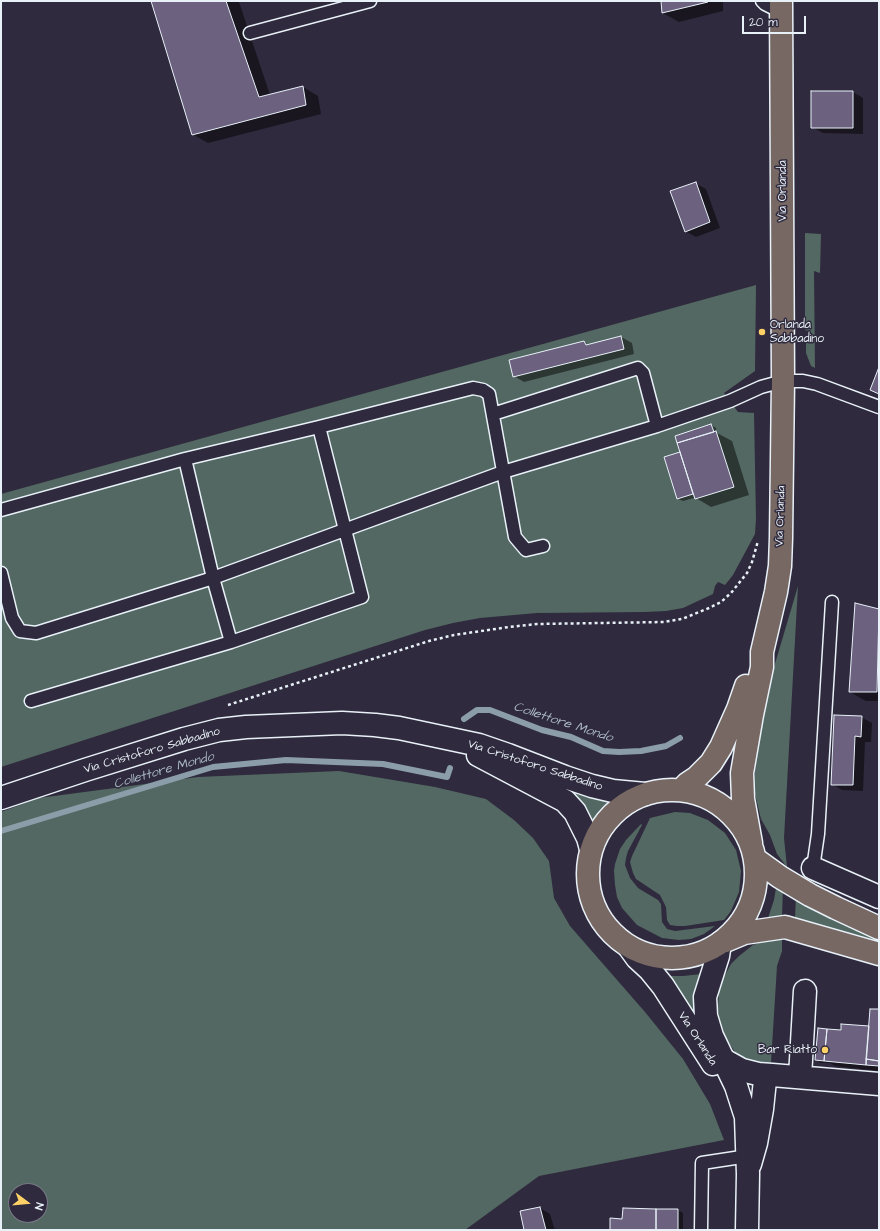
<!DOCTYPE html>
<html>
<head>
<meta charset="utf-8">
<style>
	body { margin:0 }
	#map { position:relative; width:880px; height:1231px; overflow:hidden; background:#2f2a3d; font-family:"Architects Daughter",sans-serif }
	canvas { display:block }
	.frame { position:absolute; inset:0; border:2px solid #e8f1f8; pointer-events:none }
	.north { position:absolute; left:8px; top:1183px; width:40px; height:40px; box-sizing:border-box; background:#2f2a3d; border:1px solid #797a88; border-radius:50%; rotate:106deg; font-size:11px; font-weight:700; line-height:16px; text-align:center; color:#e8f1f8 }
	.north::after { content:''; display:block; margin:auto; width:14px; height:18px; background:#ffd166; clip-path:polygon(50% 0,100% 100%,50% 72%,0 100%) }
	.scale { position:absolute; left:742px; top:16px; width:64px; height:18px; box-sizing:border-box; border:2px solid #e8f1f8; border-top:0; padding-left:5px; font-size:12px; line-height:14px; white-space:nowrap; color:#e8f1f8; -webkit-text-stroke:3px #2f2a3d; paint-order:stroke }
</style>
</head>
<body>
<div id="map">
<canvas width="880" height="1231"></canvas>
<div class="frame"></div>
<div class="north">N</div>
<div class="scale">20 m</div>
</div>
<script>
const g = document.querySelector('canvas').getContext('2d');
g.lineJoin = 'round';
function paint(path, color) {
  g.fillStyle = color;
  g.fill(path, 'evenodd');
}
function poly(rows) {
  const path = new Path2D();
  for (const r of rows) {
    if (r.length === 3) {
      path.moveTo(r[0] + r[2], r[1]);
      path.arc(r[0], r[1], r[2], 0, 2 * Math.PI);
      continue;
    }
    path.moveTo(r[0], r[1]);
    for (let i = 2; i < r.length; i += 2) path.lineTo(r[i], r[i + 1]);
  }
  return path;
}
function strokePath(path, color, width, dash) {
  g.strokeStyle = color;
  g.lineWidth = width;
  g.lineCap = dash ? 'butt' : 'round';
  g.setLineDash(dash || []);
  g.stroke(path);
}
function write(font, color, halo, rows, align = 'center') {
  g.font = font + ' "Architects Daughter",sans-serif';
  g.lineWidth = 3;
  g.setLineDash([]);
  g.textBaseline = 'middle';
  g.strokeStyle = halo;
  g.fillStyle = color;
  for (const [text, x, y, turn = 0] of rows) {
    g.save();
    g.translate(x, y);
    g.rotate((+turn || 0) * Math.PI / 180);
    g.textAlign = isNaN(turn) ? turn : align;
    if (halo) g.strokeText(text, 0, 0);
    g.fillText(text, 0, 0);
    g.restore();
  }
}
paint(poly([
	[805,233,821,234,820,273,814,271,815,368,811,366,806,353,806,343,809,340,809,331,805,330],
	[756,285,755,371,724,393,738,412,754,413,756,519,755,534,733,575,725,585,718,582,715,586,713,594,683,608,666,611,645,612,537,613,480,618,453,623,425,630,1,767,1,494],
	[798,586,784,838,787,867,777,854,770,835,761,819,754,790,754,779,762,717,769,684],
	[339,771,435,787,486,799,514,820,533,838,549,861,554,898,570,926,645,1012,683,1059,710,1104,724,1140,539,1176,465,1230,1,1230,1,812,39,798,198,777],
	[16,1191,40,1191,40,1215,16,1215],
	[564,786,610,801,592,822,568,793],
	[675,812,690,813,708,820,725,833,736,850,741,871,739,892,731,911,724,920,685,926,677,926,670,925,667,920,666,907,660,895,636,879,633,873,630,862,632,856,650,818],
	[641,824,642,825,628,851,626,858,625,865,630,878,638,888,658,900,661,904,662,922,667,929,675,931,715,926,704,934,691,939,679,940,662,938,637,925,622,908,617,897,615,885,614,871,615,864,620,849,626,840],
	[777,882,783,886,782,917,768,918,774,900],
	[796,894,879,937,879,945,839,931,795,919],
	[771,938,782,939,782,951,777,966,771,1063,750,1064,739,1058,725,1037,719,1021,718,1007,719,992,723,979,731,964,739,956,753,945],
	[701,974,696,1018,668,976,683,976]
]), '#536862');
paint(poly([
	[153,1,242,1,239,2,270,95,303,87,318,96,321,114,208,143,192,134],
	[662,1,723,1,723,11,679,22,663,13],
	[812,92,853,92,863,98,863,134,823,133,812,127],
	[695,183,706,189,720,228,696,237,685,231],
	[621,337,632,343,634,354,524,382,514,376,584,342,589,345],
	[711,425,716,428,717,433,732,441,749,495,711,507,696,498,682,456,680,456,694,498,683,501,678,499,680,453],
	[856,604,879,610,879,701,866,701,850,692],
	[861,717,872,723,871,742,865,742,863,791,842,790,832,784],
	[879,1010,879,1071,835,1066,830,1063,821,1063,817,1060,842,1031,870,1027],
	[540,1208,550,1214,554,1228,557,1230,525,1230],
	[624,1209,678,1210,683,1213,683,1230,611,1230,623,1220]
]), '#0007');
strokePath(poly([
	[464,719,477,710,490,710,542,730,571,737,603,751,619,752,641,751,666,746,680,738],
	[1,831,213,767,286,760,383,764,447,777,450,768]
]), '#8a9da9', 6);
const building = poly([
	[151,1,226,1,259,97,303,86,306,105,192,135,151,1],
	[661,1,708,1,708,2,662,13,661,1],
	[811,91,853,91,853,128,811,128,811,91],
	[696,182,710,222,685,232,670,191,696,182],
	[621,336,624,349,513,377,509,360,584,341,586,345,621,336],
	[879,367,879,394,870,390,879,367],
	[711,424,714,432,677,443,675,436,711,424],
	[716,431,734,487,695,499,677,443,716,431],
	[680,452,693,494,677,499,664,457,680,452],
	[855,603,879,609,877,692,849,692,855,603],
	[834,715,862,716,861,737,855,736,853,785,831,785,834,715],
	[870,1009,879,1009,879,1061,866,1059,870,1009],
	[841,1024,869,1026,866,1065,824,1061,827,1029,841,1030,841,1024],
	[818,1028,827,1029,824,1061,815,1060,818,1028],
	[866,1059,879,1061,879,1066,866,1065,866,1059],
	[540,1207,546,1230,524,1230,520,1211,540,1207],
	[623,1208,656,1209,656,1230,610,1230,610,1218,622,1219,623,1208],
	[656,1209,678,1209,678,1230,656,1230,656,1209]
]);
paint(building, '#6c6280');
strokePath(building, '#e8f1f8', 1);
const lane = poly([
	[762,1,765,4,781,12],
	[250,33,370,1],
	[493,414,638,368,643,373,657,426],
	[185,459,213,578,231,642],
	[1,510,185,459,319,427,473,388,483,390,489,394,515,537,526,550,543,546],
	[1,573,12,618,20,631,36,633,213,578,503,472,657,426,730,401,761,387,783,381,803,381,817,384,879,407],
	[31,701,231,642,362,597,319,427],
	[813,868,818,834,832,602],
	[701,1230,702,1163,748,1156]
]);
const street = poly([
	[478,755,565,801,575,812,588,838,591,849],
	[1,798,85,770,184,739,219,730,246,727,342,723,375,725,399,728,479,745,508,755,565,777,592,786,613,791,645,794],
	[813,868,879,897],
	[724,1060,742,1070,758,1074,772,1075,765,1080,762,1109,756,1143,750,1164],
	[772,1075,879,1084],
	[800,1077,805,991]
]);
const secondary = poly([
	[720,943,718,956,705,997,706,1016,712,1036,736,1086,746,1117,748,1174,747,1230],
	[629,947,637,958,650,970,663,986,713,1064]
]);
const primary = poly([
	[672,874,84],
	[681,790,687,784,696,778,711,763,721,747,738,709,746,686],
	[751,843,743,799,742,773,752,715,762,667,762,652,776,592,780,566,781,538,783,381,781,1],
	[755,859,780,877,810,895,836,908,879,928],
	[725,941,744,933,785,927,879,954]
]);
strokePath(lane, '#e8f1f8', 15);
strokePath(street, '#e8f1f8', 25);
strokePath(secondary, '#e8f1f8', 25);
strokePath(primary, '#e8f1f8', 25);
strokePath(poly([
	[228,705,429,641,454,635,509,627,537,624,664,622,682,619,709,608,721,602,731,593,747,573,752,562,758,541]
]), '#e8f1f8', 2.5, [3, 3]);
strokePath(lane, '#2f2a3d', 12);
strokePath(street, '#2f2a3d', 22);
strokePath(secondary, '#2f2a3d', 22);
strokePath(primary, '#776864', 22);
for (const [x, y, r, color] of [
	[762,332,4,"#ffd166"],
	[825,1050,4,"#ffd166"]
]) {
  const dot = new Path2D();
  dot.arc(x, y, r, 0, 2 * Math.PI);
  g.fillStyle = color;
  g.fill(dot);
  strokePath(dot, '#2f2a3d', 1.5);
}
write('12px', '#e8f1f8', '#2f2a3d', [
	["Via Orlanda",783,191,-90],
	["Via Orlanda",781,516,-88],
	["Via Cristoforo Sabbadino",152,751,-16],
	["Via Cristoforo Sabbadino",535,766,18],
	["Via Orlanda",697,1039,57]
]);
write('12px', '#e8f1f8', '#2f2a3d', [
	["Orlanda",770,325],
	["Sabbadino",770,339],
	["Bar Riatto",817,1050,"right"]
], 'left');
write('italic 13px', '#aab9c4', '#2f2a3d', [
	["Collettore Mondo",563,723,18],
	["Collettore Mondo",164,771,-16]
]);
</script>
</body>
</html>
